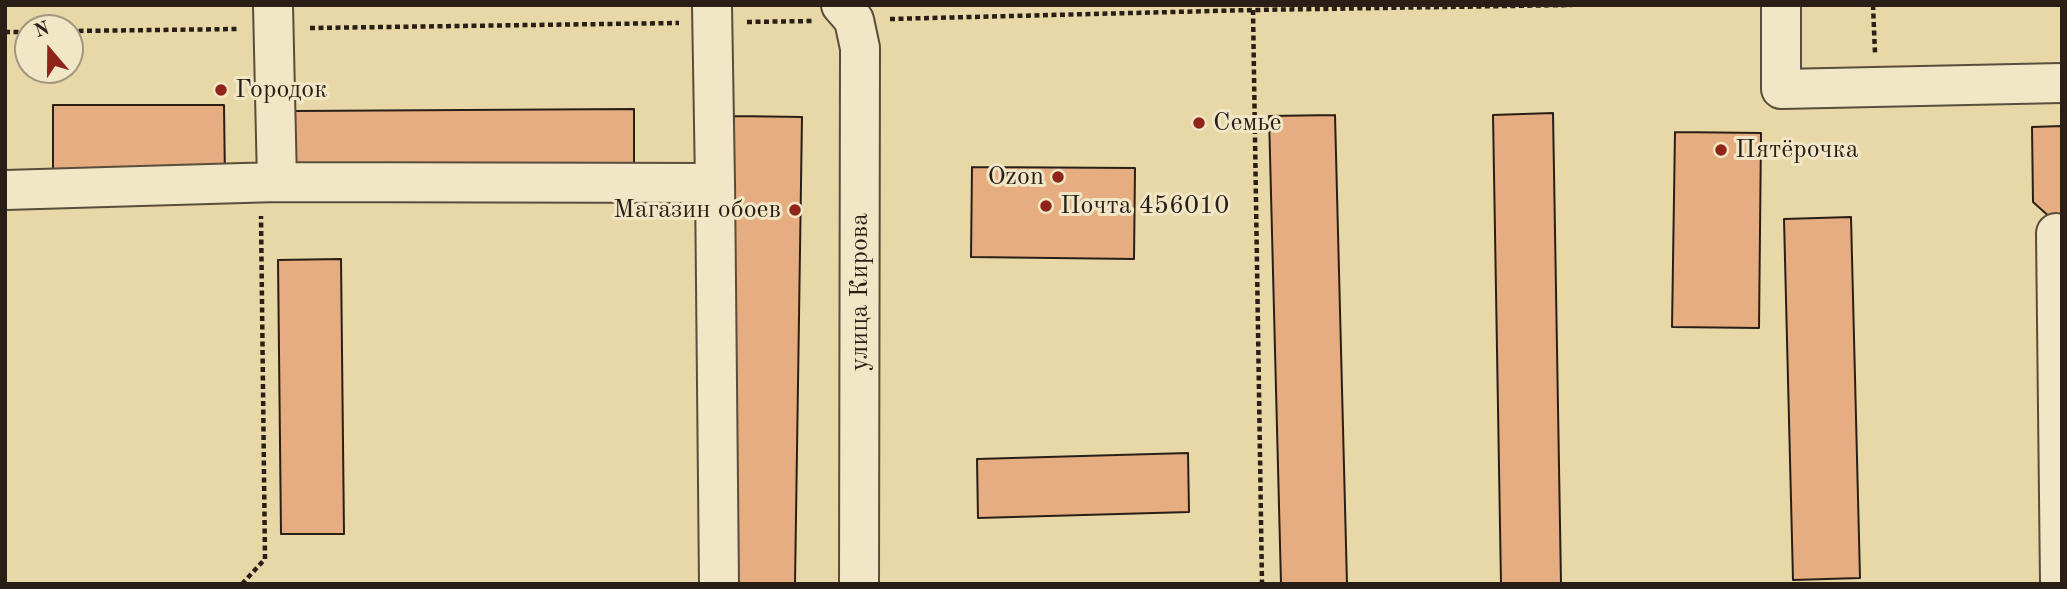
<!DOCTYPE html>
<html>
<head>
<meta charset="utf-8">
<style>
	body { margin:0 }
	#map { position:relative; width:2067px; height:589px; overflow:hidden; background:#e9d8a7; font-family:"Old Standard TT",serif }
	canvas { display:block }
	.frame { position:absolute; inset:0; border:7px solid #291f17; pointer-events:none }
	.north { position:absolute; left:14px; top:14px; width:70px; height:70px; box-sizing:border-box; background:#f1e6c6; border:2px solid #a19680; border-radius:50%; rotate:340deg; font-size:19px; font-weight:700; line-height:28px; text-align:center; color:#291f17 }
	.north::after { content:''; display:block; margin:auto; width:24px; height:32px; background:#8f2418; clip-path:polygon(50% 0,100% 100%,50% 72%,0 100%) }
</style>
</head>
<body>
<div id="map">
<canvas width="2067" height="589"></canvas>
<div class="frame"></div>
<div class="north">N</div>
</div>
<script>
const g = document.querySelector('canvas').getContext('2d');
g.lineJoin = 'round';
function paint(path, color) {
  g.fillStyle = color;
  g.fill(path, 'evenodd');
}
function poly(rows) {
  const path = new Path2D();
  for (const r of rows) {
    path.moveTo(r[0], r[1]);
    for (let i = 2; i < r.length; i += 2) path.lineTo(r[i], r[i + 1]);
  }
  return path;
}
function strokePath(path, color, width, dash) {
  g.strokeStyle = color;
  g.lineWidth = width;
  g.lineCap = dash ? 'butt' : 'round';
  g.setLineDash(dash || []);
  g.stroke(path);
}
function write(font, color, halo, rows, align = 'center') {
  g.font = font + ' "Old Standard TT",serif';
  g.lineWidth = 6;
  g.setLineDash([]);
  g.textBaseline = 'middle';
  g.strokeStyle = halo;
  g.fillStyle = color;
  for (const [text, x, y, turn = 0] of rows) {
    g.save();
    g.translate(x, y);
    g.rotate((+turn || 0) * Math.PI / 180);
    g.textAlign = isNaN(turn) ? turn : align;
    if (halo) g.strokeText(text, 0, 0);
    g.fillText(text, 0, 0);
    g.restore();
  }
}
const building = poly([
	[53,105,224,105,225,182,53,182,53,105],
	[634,109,634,180,295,181,294,111,634,109],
	[1553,113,1561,584,1501,584,1493,115,1553,113],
	[1335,115,1347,584,1281,584,1269,116,1335,115],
	[734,116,802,117,795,584,726,584,734,116],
	[2062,126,2062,228,2033,202,2032,127,2062,126],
	[1675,132,1761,133,1759,328,1672,327,1675,132],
	[972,167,1135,168,1134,259,971,257,972,167],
	[1851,217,1860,578,1793,580,1784,219,1851,217],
	[341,259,344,534,281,534,278,260,341,259],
	[1188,453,1189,512,978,518,977,459,1188,453]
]);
paint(building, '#e5ad80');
strokePath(building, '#291f17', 2);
const minor = poly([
	[273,5,277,182,715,183,712,5],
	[841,5,854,20,860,48,859,584],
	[1781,5,1781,89,2062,83],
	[715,183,719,584],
	[5,190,277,182],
	[2056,233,2060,584]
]);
strokePath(minor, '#594d3b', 42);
strokePath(poly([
	[1873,5,1875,53],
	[1253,10,1262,584],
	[890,19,1253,10,1572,5],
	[747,22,812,21],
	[310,28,679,23],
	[70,31,238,29],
	[5,32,28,32],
	[242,584,265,559,261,216]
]), '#291f17', 4.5, [5, 3.5]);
strokePath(minor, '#f1e6c6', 38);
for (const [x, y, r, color] of [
	[221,90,7,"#8f2418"],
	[1199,123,7,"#8f2418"],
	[1721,150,7,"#8f2418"],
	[1058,177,7,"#8f2418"],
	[1046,206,7,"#8f2418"],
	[795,210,7,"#8f2418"]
]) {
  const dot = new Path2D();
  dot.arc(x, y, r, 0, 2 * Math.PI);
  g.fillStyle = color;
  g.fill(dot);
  strokePath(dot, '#f1e6c6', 2.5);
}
write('26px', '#291f17', '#f1e6c6', [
	["Городок",235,90],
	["Семье",1213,123],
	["Пятёрочка",1735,150],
	["Ozon",1044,177,"right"],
	["Почта 456010",1060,206],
	["Магазин обоев",781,210,"right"]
], 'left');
write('26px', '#291f17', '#f1e6c6', [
	["улица Кирова",860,292,-90]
]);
</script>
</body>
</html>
